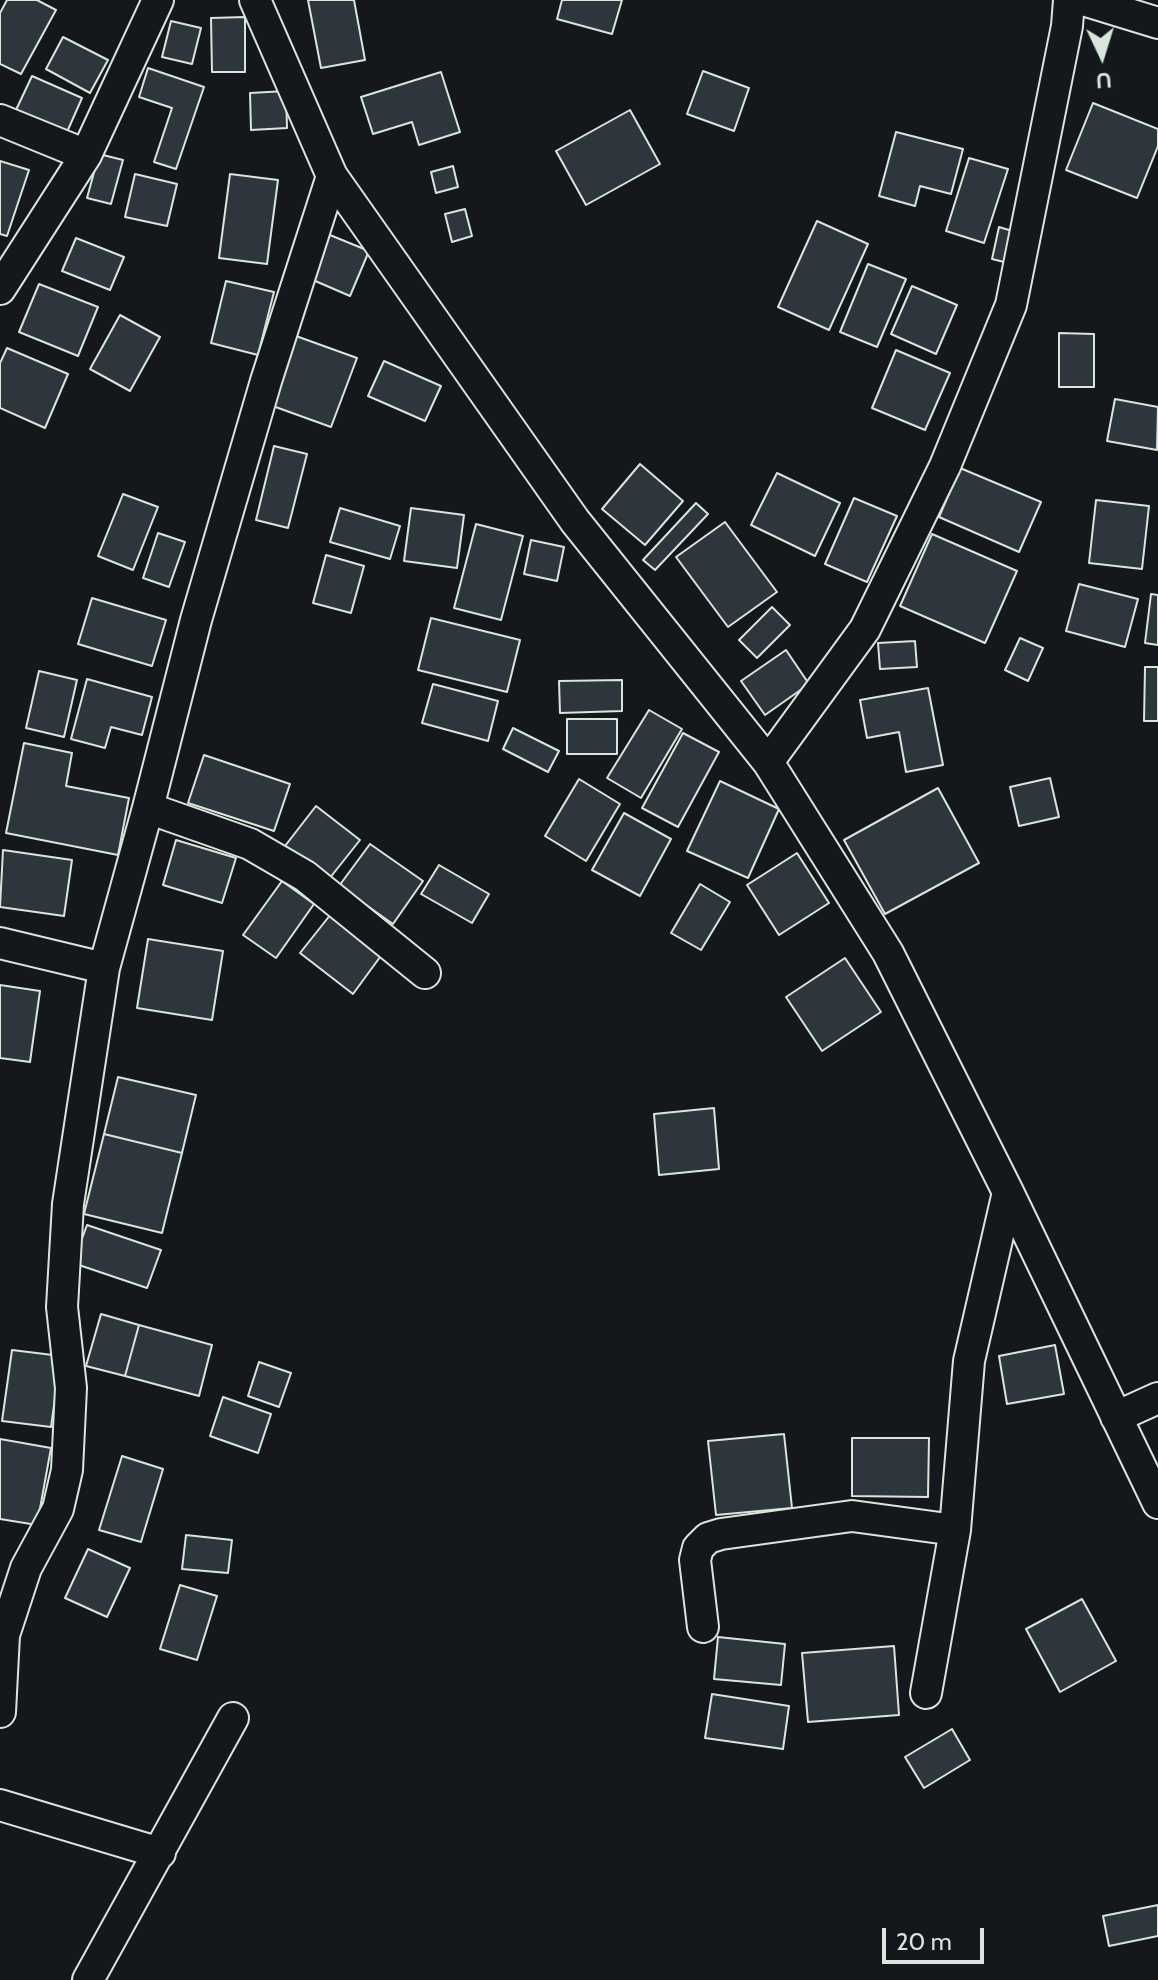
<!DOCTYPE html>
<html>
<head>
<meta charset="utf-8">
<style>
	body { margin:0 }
	#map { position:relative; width:1158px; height:1980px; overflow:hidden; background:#14181c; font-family:Cabin,sans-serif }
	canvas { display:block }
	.north { position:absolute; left:1062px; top:16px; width:80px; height:80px; -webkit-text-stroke:6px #14181c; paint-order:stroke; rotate:176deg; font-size:22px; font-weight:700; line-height:32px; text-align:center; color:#d8e6dc }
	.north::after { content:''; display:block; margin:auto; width:28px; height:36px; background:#d8e6dc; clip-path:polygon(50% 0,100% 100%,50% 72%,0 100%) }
	.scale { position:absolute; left:882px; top:1928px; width:102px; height:36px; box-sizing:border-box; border:4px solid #d8e6dc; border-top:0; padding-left:10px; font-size:24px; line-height:28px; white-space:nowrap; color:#d8e6dc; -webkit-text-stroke:6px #14181c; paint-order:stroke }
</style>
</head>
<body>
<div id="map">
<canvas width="1158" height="1980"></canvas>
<div class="north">U</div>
<div class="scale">20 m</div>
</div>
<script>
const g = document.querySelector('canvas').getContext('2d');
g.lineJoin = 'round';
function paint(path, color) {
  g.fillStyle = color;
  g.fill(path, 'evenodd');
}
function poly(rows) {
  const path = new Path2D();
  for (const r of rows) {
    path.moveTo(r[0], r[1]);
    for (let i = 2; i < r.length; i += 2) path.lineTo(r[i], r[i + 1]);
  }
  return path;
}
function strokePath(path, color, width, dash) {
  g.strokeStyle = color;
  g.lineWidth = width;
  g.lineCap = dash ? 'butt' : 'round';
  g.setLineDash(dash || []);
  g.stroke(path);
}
const building = poly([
	[7,0,37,0,56,10,21,74,0,64,0,13,7,0],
	[308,0,354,0,365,60,321,68,308,0],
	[562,0,622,0,612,34,557,19,562,0],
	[245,17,245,72,212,72,211,18,245,17],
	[171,21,201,28,192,64,162,57,171,21],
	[63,37,108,60,90,93,46,69,63,37],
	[148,68,204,87,176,169,154,162,172,108,139,97,148,68],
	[703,71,749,88,734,131,687,114,703,71],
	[441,72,460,132,419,145,412,122,373,134,361,97,441,72],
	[32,76,82,98,67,132,16,110,32,76],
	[286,91,287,128,251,130,250,93,286,91],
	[1093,103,1158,129,1158,146,1137,198,1066,170,1093,103],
	[630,110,660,164,586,205,556,151,630,110],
	[896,132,963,149,951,194,920,186,915,206,879,196,896,132],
	[99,154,123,160,111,204,87,198,99,154],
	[969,158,1008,169,984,243,946,231,969,158],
	[0,161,29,170,7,236,0,234,0,161],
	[453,166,458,187,436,193,431,172,453,166],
	[135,174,177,184,167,226,125,217,135,174],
	[230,174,278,180,267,264,219,258,230,174],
	[465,209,472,236,452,242,445,214,465,209],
	[817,221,868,244,829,330,778,307,817,221],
	[999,227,1019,233,1012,264,992,259,999,227],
	[325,233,369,251,350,296,306,277,325,233],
	[76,238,124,257,110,290,62,271,76,238],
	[868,264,906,279,877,347,840,332,868,264],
	[226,281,274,292,258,355,211,343,226,281],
	[39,284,98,307,78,356,19,332,39,284],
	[912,286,957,305,936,354,891,334,912,286],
	[120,315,160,337,130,391,90,369,120,315],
	[1059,333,1094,334,1094,387,1059,387,1059,333],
	[296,336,357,358,331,427,270,405,296,336],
	[7,348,68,374,45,428,0,408,0,363,7,348],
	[896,350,950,373,925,430,872,408,896,350],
	[384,361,441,386,425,421,368,396,384,361],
	[1115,399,1158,407,1157,450,1107,441,1115,399],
	[274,446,307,454,288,528,256,520,274,446],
	[640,464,683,501,645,545,602,509,640,464],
	[960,468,1041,502,1019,552,939,517,960,468],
	[777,473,840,503,815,556,751,525,777,473],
	[123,494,158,507,133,570,98,556,123,494],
	[854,498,897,516,867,582,825,564,854,498],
	[1096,500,1149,506,1142,569,1089,563,1096,500],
	[696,503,708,514,655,570,643,560,696,503],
	[340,508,400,526,390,559,330,542,340,508],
	[411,508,464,515,457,568,404,561,411,508],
	[725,522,777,592,728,627,676,557,725,522],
	[476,524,523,536,501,620,454,608,476,524],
	[158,533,185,542,169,587,143,578,158,533],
	[932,534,1017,571,985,643,900,606,932,534],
	[531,540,564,547,557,581,524,574,531,540],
	[326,555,364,566,351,613,313,603,326,555],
	[1079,584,1138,599,1125,647,1066,631,1079,584],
	[1151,594,1158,595,1158,645,1145,643,1151,594],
	[92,598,166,620,152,666,78,644,92,598],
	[772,607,790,625,757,658,739,640,772,607],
	[431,618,520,640,507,692,418,670,431,618],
	[1020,638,1043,648,1028,681,1005,670,1020,638],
	[915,641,917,667,880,669,878,643,915,641],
	[786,650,809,684,765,715,741,681,786,650],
	[1145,667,1158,667,1158,721,1144,721,1145,667],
	[39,671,77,680,64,737,26,728,39,671],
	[87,679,152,697,142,735,111,727,105,748,71,739,87,679],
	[622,680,622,711,560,713,559,681,622,680],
	[433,684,498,701,488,741,422,723,433,684],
	[928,688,943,765,906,772,899,732,867,738,860,700,928,688],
	[649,710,682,729,641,798,607,778,649,710],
	[567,719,617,719,617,754,567,754,567,719],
	[513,728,559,751,548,772,503,749,513,728],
	[683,733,719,752,678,827,642,808,683,733],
	[24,743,72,753,66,786,129,798,118,855,6,833,24,743],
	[204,755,290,784,274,831,188,803,204,755],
	[1050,778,1059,817,1019,826,1010,787,1050,778],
	[579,779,620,804,586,861,545,836,579,779],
	[720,781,779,809,748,878,687,851,720,781],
	[938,788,979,863,885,914,844,840,938,788],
	[316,806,360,840,329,879,285,846,316,806],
	[624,813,671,839,640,896,592,870,624,813],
	[176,840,236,858,222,903,163,885,176,840],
	[370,844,423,881,393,924,339,886,370,844],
	[3,850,72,860,64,916,0,907,3,850],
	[797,853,829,903,779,935,747,885,797,853],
	[439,865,489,894,472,923,421,894,439,865],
	[282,881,314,904,276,958,243,935,282,881],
	[700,884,730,902,701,950,671,933,700,884],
	[331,914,383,953,353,994,300,953,331,914],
	[148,939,223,951,212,1020,137,1008,148,939],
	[845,958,881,1012,822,1051,786,997,845,958],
	[0,985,40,991,30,1062,0,1058,0,985],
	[118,1077,196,1095,182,1153,104,1134,118,1077],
	[714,1108,719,1169,659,1175,654,1114,714,1108],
	[104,1134,182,1153,162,1233,84,1214,104,1134],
	[87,1225,161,1250,147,1288,73,1263,87,1225],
	[101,1314,139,1325,125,1376,86,1366,101,1314],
	[139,1325,212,1345,199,1396,125,1376,139,1325],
	[1055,1345,1064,1394,1007,1404,999,1356,1055,1345],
	[12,1350,61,1356,51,1427,2,1421,12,1350],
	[259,1362,291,1373,279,1407,248,1396,259,1362],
	[223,1397,271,1414,258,1453,210,1436,223,1397],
	[784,1434,792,1508,716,1515,708,1441,784,1434],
	[852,1438,929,1438,928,1497,852,1496,852,1438],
	[0,1439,51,1448,37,1525,0,1519,0,1439],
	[122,1456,163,1469,141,1542,99,1530,122,1456],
	[186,1535,232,1540,228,1573,182,1569,186,1535],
	[88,1549,130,1568,107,1617,65,1598,88,1549],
	[180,1585,217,1596,197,1660,160,1649,180,1585],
	[1082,1599,1116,1661,1060,1692,1026,1629,1082,1599],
	[718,1637,785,1644,781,1685,714,1679,718,1637],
	[894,1646,899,1715,808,1722,802,1653,894,1646],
	[712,1694,789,1706,783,1749,705,1738,712,1694],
	[952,1729,970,1760,924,1788,905,1757,952,1729],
	[1158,1905,1158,1936,1109,1946,1103,1916,1158,1905]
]);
paint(building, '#2c363c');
strokePath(building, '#d8e6dc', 2);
const minor = poly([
	[255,0,332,176,575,521,768,762,888,953,1008,1192,1158,1503],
	[1083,0,1158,23],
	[0,120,86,155],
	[0,289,86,155,158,0],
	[768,762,865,629,945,466,1011,305,1067,26,1069,0],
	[148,808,250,844,305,876,425,973],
	[0,943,104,968,148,808,196,620,266,381,332,176],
	[1116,1417,1158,1398],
	[703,1627,695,1560,698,1548,708,1538,721,1534,852,1516,955,1530],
	[926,1693,955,1530,969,1361,1008,1192],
	[0,1712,4,1635,26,1568,58,1509,67,1470,71,1388,62,1307,68,1204,104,968],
	[0,1805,160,1853],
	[88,1980,233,1718]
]);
strokePath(minor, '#d8e6dc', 34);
strokePath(minor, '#14181c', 30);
</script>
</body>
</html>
